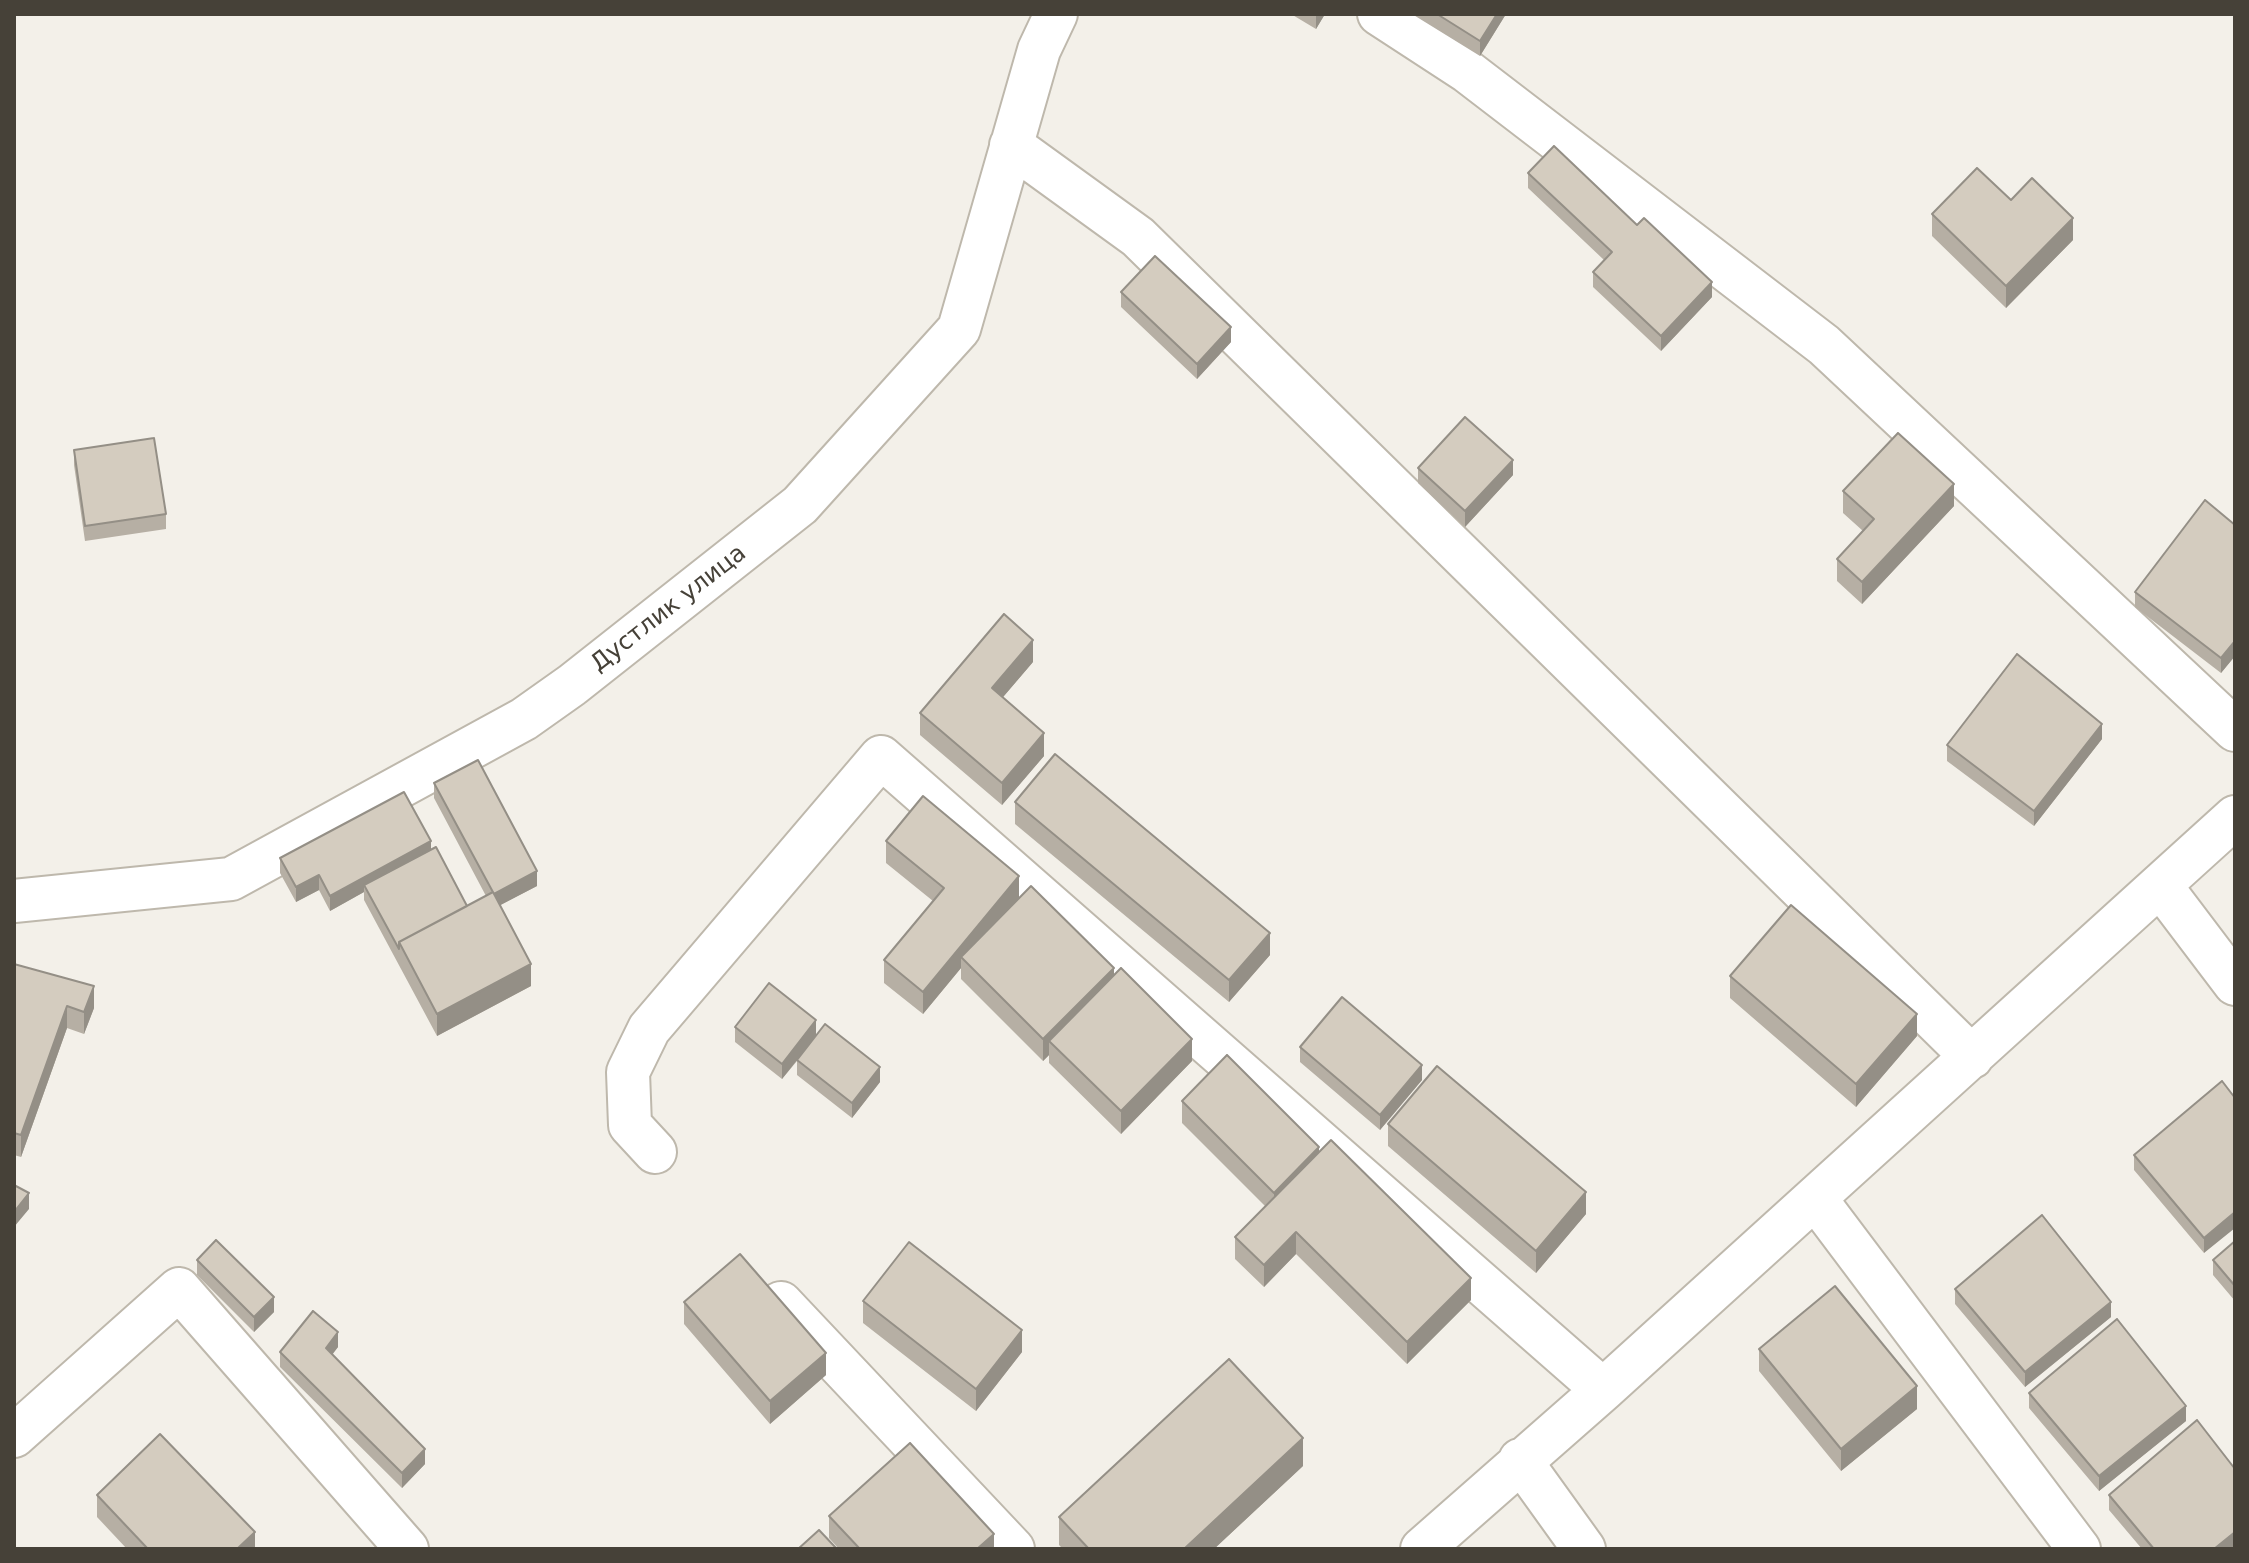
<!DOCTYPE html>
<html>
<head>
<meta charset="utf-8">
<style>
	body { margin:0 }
	#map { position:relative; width:2249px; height:1563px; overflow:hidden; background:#f3f0e9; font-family:"DejaVu Sans",sans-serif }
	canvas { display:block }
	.frame { position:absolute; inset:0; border:16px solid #464138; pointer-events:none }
</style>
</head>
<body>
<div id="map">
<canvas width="2249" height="1563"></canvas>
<div class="frame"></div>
</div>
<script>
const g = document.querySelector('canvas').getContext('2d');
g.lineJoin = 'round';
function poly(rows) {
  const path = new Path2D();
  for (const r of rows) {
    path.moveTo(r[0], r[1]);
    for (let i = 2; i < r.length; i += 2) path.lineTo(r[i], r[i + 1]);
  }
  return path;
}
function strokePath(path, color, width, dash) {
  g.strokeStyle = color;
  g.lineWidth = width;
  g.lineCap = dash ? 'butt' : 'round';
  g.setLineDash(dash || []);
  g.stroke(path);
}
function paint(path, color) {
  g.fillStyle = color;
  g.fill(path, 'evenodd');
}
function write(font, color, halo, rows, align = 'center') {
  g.font = font + ' "DejaVu Sans",sans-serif';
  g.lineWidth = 6;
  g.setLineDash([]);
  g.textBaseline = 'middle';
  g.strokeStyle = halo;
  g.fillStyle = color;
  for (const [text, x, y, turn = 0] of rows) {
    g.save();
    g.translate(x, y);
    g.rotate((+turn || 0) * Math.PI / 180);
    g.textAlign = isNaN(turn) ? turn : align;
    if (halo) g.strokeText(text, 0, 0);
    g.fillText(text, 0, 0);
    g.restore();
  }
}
const street = poly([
	[1379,14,1468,72,1824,345,2235,730],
	[1011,145,1138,237,1972,1057],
	[2160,885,2235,984],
	[14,901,231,879,524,719,572,685,800,505,959,329,1039,50,1056,14],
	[655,1152,630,1125,628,1072,649,1029,881,757,1603,1390],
	[1815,1198,2079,1549],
	[781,1303,1013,1549],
	[14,1436,179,1289,407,1549],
	[1520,1460,1584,1549],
	[1422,1549,1603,1390,2235,817]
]);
strokePath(street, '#beb8ac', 46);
strokePath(street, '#fff', 42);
paint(poly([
	[1291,14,1325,14,1316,29],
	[1412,14,1506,14,1480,56],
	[1528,173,1712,297,1661,351,1593,287,1593,272,1604,260,1528,188],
	[2011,200,2073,240,2006,308,1932,236,1932,214],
	[1121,292,1231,342,1197,379,1121,307],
	[74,450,166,514,166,529,85,541,74,465],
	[1418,468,1513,475,1465,527,1418,483],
	[1843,491,1954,506,1862,604,1837,581,1837,559,1863,531,1843,513],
	[2235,525,2235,656,2221,673,2135,607,2135,592],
	[1033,662,1003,697,1044,756,1002,805,920,735,920,713],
	[2102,739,2034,826,1947,761,1947,745],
	[434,783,537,886,500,905,531,986,437,1036,364,900,364,892,330,911,319,890,296,902,280,873,280,858,431,850,467,906,486,896,434,798],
	[1015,802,1270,955,1229,1002,1015,824],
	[886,841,1019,898,1114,975,1192,1061,1121,1134,1049,1063,1049,1055,1043,1061,961,979,961,968,923,1014,884,983,884,960,933,901,886,863],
	[14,964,94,1008,84,1034,67,1028,21,1157,14,1155],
	[1730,976,1917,1036,1856,1107,1730,998],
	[735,1027,816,1035,880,1082,852,1118,797,1075,797,1061,782,1079,735,1042],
	[1300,1047,1422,1080,1380,1130,1300,1062],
	[2235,1098,2204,1253,2134,1170,2134,1155],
	[1182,1101,1319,1152,1471,1300,1407,1364,1296,1254,1264,1287,1235,1259,1235,1237,1265,1206,1182,1123],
	[1388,1124,1586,1214,1536,1273,1388,1146],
	[2235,1241,2235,1301,2213,1275,2213,1260],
	[197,1260,274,1312,254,1332,197,1275],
	[1955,1289,2111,1317,2025,1387,1955,1304],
	[863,1301,1022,1352,976,1411,863,1323],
	[684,1302,826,1375,770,1424,684,1324],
	[338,1347,332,1354,425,1464,402,1488,280,1367,280,1352],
	[1759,1349,1917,1409,1841,1471,1759,1371],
	[2029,1393,2186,1421,2099,1491,2029,1408],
	[1303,1466,1214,1549,1063,1549,1059,1545,1059,1517],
	[97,1495,255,1549,127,1549,97,1517],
	[2109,1495,2233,1549,2142,1549,2109,1510],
	[829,1516,994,1549,839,1549,829,1538]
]), '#b6afa4');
paint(poly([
	[1316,14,1325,14,1316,29],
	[1497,14,1506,14,1480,56,1480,41],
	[2073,218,2073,240,2006,308,2006,286],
	[1712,282,1712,297,1661,351,1661,336],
	[1231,327,1231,342,1197,379,1197,364],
	[1513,460,1513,475,1465,527,1465,511],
	[1954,484,1954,506,1862,604,1862,582],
	[1033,640,1033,662,992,710,992,688],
	[2235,641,2235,656,2221,673,2221,658],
	[2102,724,2102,739,2034,826,2034,811],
	[1044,733,1044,756,1002,805,1002,783],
	[431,841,431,856,364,885,364,892,330,911,330,896],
	[537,871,537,886,493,909,493,894],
	[319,875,319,890,296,902,296,887],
	[1019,876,1019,898,961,957,961,968,923,1014,923,992],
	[1270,933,1270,955,1229,1002,1229,980],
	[531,964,531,986,437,1036,437,1014],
	[1114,968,1114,990,1049,1041,1049,1055,1043,1061,1043,1039],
	[94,986,94,1008,84,1034,84,1012],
	[67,1006,67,1028,21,1157,21,1135],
	[1917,1014,1917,1036,1856,1107,1856,1084],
	[816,1020,816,1036,782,1079,782,1064],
	[1192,1039,1192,1061,1121,1134,1121,1111],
	[1422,1065,1422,1080,1380,1130,1380,1115],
	[880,1067,880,1082,852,1118,852,1103],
	[1319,1147,1319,1169,1274,1215,1274,1193],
	[1586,1192,1586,1214,1536,1273,1536,1251],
	[29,1193,29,1209,14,1227,14,1212],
	[2235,1212,2235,1228,2204,1253,2204,1238],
	[1296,1232,1296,1254,1264,1287,1264,1265],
	[1471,1278,1471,1300,1407,1364,1407,1342],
	[274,1297,274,1312,254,1332,254,1317],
	[2111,1302,2111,1317,2025,1387,2025,1372],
	[1022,1330,1022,1352,976,1411,976,1389],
	[338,1332,338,1347,326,1363,326,1348],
	[826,1353,826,1375,770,1424,770,1401],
	[1917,1386,1917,1409,1841,1471,1841,1449],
	[2186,1406,2186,1421,2099,1491,2099,1476],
	[1303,1438,1303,1466,1214,1549,1184,1549],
	[425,1449,425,1464,402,1488,402,1473],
	[255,1532,255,1549,237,1549],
	[2235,1532,2235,1547,2233,1549,2214,1549],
	[994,1534,994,1549,977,1549]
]), '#948f86');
const building = poly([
	[1437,14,1497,14,1480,41,1437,14],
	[1554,146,1637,225,1644,218,1712,282,1661,336,1593,272,1612,252,1528,173,1554,146],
	[1977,168,2011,200,2032,178,2073,218,2006,286,1932,214,1977,168],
	[1155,256,1231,327,1197,364,1121,292,1155,256],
	[1465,417,1513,460,1465,511,1418,468,1465,417],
	[1898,433,1954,484,1862,582,1837,559,1874,519,1843,491,1898,433],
	[154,438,166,514,85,526,74,450,154,438],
	[2205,500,2235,525,2235,641,2221,658,2135,592,2205,500],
	[1004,614,1033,640,992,688,1044,733,1002,783,920,713,1004,614],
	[2017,654,2102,724,2034,811,1947,745,2017,654],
	[1055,754,1270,933,1229,980,1015,802,1055,754],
	[478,760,537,871,494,894,434,783,478,760],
	[404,792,431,841,330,896,319,875,296,887,280,858,404,792],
	[923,796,1019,876,923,992,884,960,944,888,886,841,923,796],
	[436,847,467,906,399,942,399,949,364,885,436,847],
	[1031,886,1114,968,1043,1039,961,957,1031,886],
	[493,892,531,964,437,1014,399,942,493,892],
	[1791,905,1917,1014,1856,1084,1730,976,1791,905],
	[14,964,94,986,84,1012,67,1006,21,1135,14,1133,14,964],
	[1121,968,1192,1039,1121,1111,1049,1041,1121,968],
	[769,983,816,1020,782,1064,735,1027,769,983],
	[1342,997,1422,1065,1380,1115,1300,1047,1342,997],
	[825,1024,880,1067,852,1103,797,1060,825,1024],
	[1227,1055,1319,1147,1274,1193,1182,1101,1227,1055],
	[1437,1066,1586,1192,1536,1251,1388,1124,1437,1066],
	[2222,1081,2235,1098,2235,1212,2204,1238,2134,1155,2222,1081],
	[1331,1140,1471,1278,1407,1342,1296,1232,1264,1265,1235,1237,1331,1140],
	[14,1185,29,1193,14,1212,14,1185],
	[2042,1215,2111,1302,2025,1372,1955,1289,2042,1215],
	[216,1240,274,1297,254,1317,197,1260,216,1240],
	[2235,1241,2235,1286,2213,1260,2235,1241],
	[909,1242,1022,1330,976,1389,863,1301,909,1242],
	[740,1254,826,1353,770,1401,684,1302,740,1254],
	[1835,1286,1917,1386,1841,1449,1759,1349,1835,1286],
	[313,1311,338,1332,326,1348,425,1449,402,1473,280,1352,313,1311],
	[2117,1319,2186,1406,2099,1476,2029,1393,2117,1319],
	[1229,1359,1303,1438,1184,1549,1089,1549,1059,1517,1229,1359],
	[2197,1420,2235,1469,2235,1532,2214,1549,2154,1549,2109,1495,2197,1420],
	[160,1434,255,1532,237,1549,148,1549,97,1495,160,1434],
	[910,1443,994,1534,977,1549,860,1549,829,1516,910,1443],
	[819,1530,837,1549,798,1549,819,1530]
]);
paint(building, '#d4ccbf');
strokePath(building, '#948f86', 2);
write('24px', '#464138', '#fff', [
	["Дустлик улица",669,609,-38]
]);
</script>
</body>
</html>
